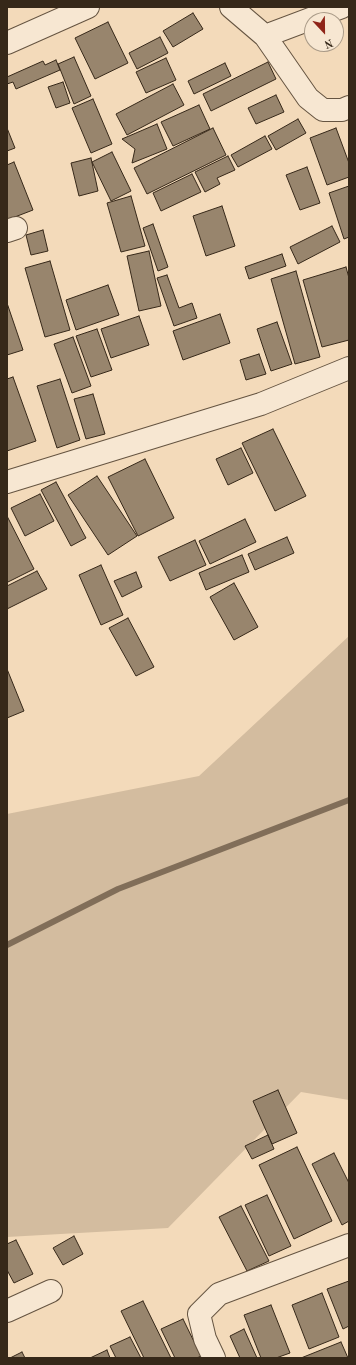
<!DOCTYPE html>
<html>
<head>
<meta charset="utf-8">
<style>
	body { margin:0 }
	#map { position:relative; width:356px; height:1365px; overflow:hidden; background:#f3daba; font-family:"Old Standard TT",serif }
	canvas { display:block }
	.frame { position:absolute; inset:0; border:8px solid #362819; pointer-events:none }
	.north { position:absolute; left:304px; top:12px; width:40px; height:40px; box-sizing:border-box; background:#f7e7d2; border:1px solid #aa9b88; border-radius:50%; rotate:158deg; font-size:11px; font-weight:700; line-height:16px; text-align:center; color:#362819 }
	.north::after { content:''; display:block; margin:auto; width:14px; height:18px; background:#8f2418; clip-path:polygon(50% 0,100% 100%,50% 72%,0 100%) }
</style>
</head>
<body>
<div id="map">
<canvas width="356" height="1365"></canvas>
<div class="frame"></div>
<div class="north">N</div>
</div>
<script>
const g = document.querySelector('canvas').getContext('2d');
g.lineJoin = 'round';
function paint(path, color) {
  g.fillStyle = color;
  g.fill(path, 'evenodd');
}
function poly(rows) {
  const path = new Path2D();
  for (const r of rows) {
    path.moveTo(r[0], r[1]);
    for (let i = 2; i < r.length; i += 2) path.lineTo(r[i], r[i + 1]);
  }
  return path;
}
function strokePath(path, color, width, dash) {
  g.strokeStyle = color;
  g.lineWidth = width;
  g.lineCap = dash ? 'butt' : 'round';
  g.setLineDash(dash || []);
  g.stroke(path);
}
paint(poly([
	[349,636,349,1100,301,1092,168,1228,7,1237,7,814,199,776]
]), '#d3bc9f');
strokePath(poly([
	[7,945,118,889,349,800]
]), '#816e59', 6);
const building = poly([
	[193,13,203,29,173,47,163,31,193,13],
	[108,22,128,63,95,79,75,38,108,22],
	[160,37,168,53,137,69,129,53,160,37],
	[74,57,91,96,74,104,58,64,74,57],
	[166,58,176,80,146,93,136,72,166,58],
	[56,60,60,70,16,89,13,82,7,84,7,77,43,61,45,65,56,60],
	[268,62,276,79,211,111,203,94,268,62],
	[225,63,231,76,194,94,188,81,225,63],
	[63,82,70,103,56,108,48,87,63,82],
	[173,84,184,105,127,135,116,114,173,84],
	[276,95,284,112,256,124,248,108,276,95],
	[93,99,112,144,91,153,72,108,93,99],
	[199,105,210,129,173,146,161,122,199,105],
	[298,119,306,133,276,150,268,136,298,119],
	[157,124,167,149,132,163,135,149,122,139,157,124],
	[7,128,15,148,7,151,7,128],
	[213,128,226,155,147,194,134,168,213,128],
	[336,128,349,163,349,177,327,185,310,138,336,128],
	[265,136,272,149,238,167,231,155,265,136],
	[112,152,131,191,111,201,92,162,112,152],
	[228,156,235,170,217,178,220,184,205,192,195,172,228,156],
	[91,158,98,191,79,196,71,163,91,158],
	[14,162,33,210,7,220,7,165,14,162],
	[307,167,320,203,300,210,286,175,307,167],
	[192,174,201,192,161,211,153,193,192,174],
	[349,186,349,237,344,239,329,193,349,186],
	[131,196,145,246,121,252,107,203,131,196],
	[222,206,235,246,206,256,193,216,222,206],
	[153,224,168,267,158,271,143,228,153,224],
	[332,226,340,242,298,264,290,247,332,226],
	[43,230,48,251,31,255,26,235,43,230],
	[149,251,161,306,139,311,127,256,149,251],
	[282,254,286,266,249,279,245,267,282,254],
	[50,261,70,330,45,337,25,268,50,261],
	[346,267,349,278,349,340,322,347,303,280,346,267],
	[296,271,320,357,295,364,271,279,296,271],
	[167,275,179,308,192,303,197,318,174,326,157,278,167,275],
	[108,285,119,315,76,330,66,300,108,285],
	[7,303,23,350,7,355,7,303],
	[220,314,230,343,183,360,173,331,220,314],
	[139,316,149,345,111,358,101,329,139,316],
	[277,322,292,364,271,371,257,329,277,322],
	[97,329,112,370,91,377,76,336,97,329],
	[73,337,91,386,72,393,54,344,73,337],
	[259,354,266,374,246,380,240,360,259,354],
	[13,377,36,441,7,451,7,379,13,377],
	[60,379,80,440,57,448,37,386,60,379],
	[93,394,105,434,86,439,74,399,93,394],
	[273,429,306,496,275,511,242,443,273,429],
	[241,448,253,473,228,485,216,459,241,448],
	[145,459,174,518,138,536,108,477,145,459],
	[97,476,137,536,108,555,68,495,97,476],
	[56,482,86,538,71,546,41,490,56,482],
	[40,494,54,521,25,536,11,508,40,494],
	[7,516,34,569,8,582,7,580,7,516],
	[245,519,256,542,210,564,199,541,245,519],
	[287,537,294,553,255,570,248,554,287,537],
	[195,540,206,565,170,581,158,557,195,540],
	[242,555,249,572,206,590,199,573,242,555],
	[101,565,123,615,101,625,79,575,101,565],
	[37,571,47,589,7,609,7,586,37,571],
	[136,572,142,587,122,597,114,581,136,572],
	[234,583,258,627,234,640,210,597,234,583],
	[128,618,154,667,136,676,109,628,128,618],
	[7,669,24,711,7,718,7,669],
	[278,1090,297,1133,272,1144,253,1101,278,1090],
	[268,1135,274,1149,252,1159,245,1146,268,1135],
	[297,1147,332,1221,294,1239,259,1165,297,1147],
	[334,1153,349,1183,349,1221,342,1225,312,1164,334,1153],
	[267,1195,291,1246,269,1256,245,1205,267,1195],
	[241,1206,269,1261,247,1271,219,1217,241,1206],
	[74,1236,83,1254,63,1265,53,1248,74,1236],
	[16,1240,33,1274,14,1283,7,1270,7,1244,16,1240],
	[349,1281,349,1326,343,1329,327,1289,349,1281],
	[322,1293,339,1337,309,1349,292,1305,322,1293],
	[143,1301,171,1358,144,1358,121,1311,143,1301],
	[271,1305,290,1353,276,1358,261,1358,244,1315,271,1305],
	[183,1319,201,1356,197,1358,175,1358,161,1329,183,1319],
	[244,1329,257,1358,240,1358,230,1336,244,1329],
	[130,1337,141,1358,116,1358,110,1346,130,1337],
	[341,1342,348,1358,301,1358,341,1342],
	[107,1350,110,1358,90,1358,107,1350],
	[22,1352,25,1358,10,1358,22,1352]
]);
paint(building, '#98856d');
strokePath(building, '#362819', 1);
const minor = poly([
	[231,7,265,36,308,98,323,110,342,110,349,107],
	[265,36,342,7],
	[7,43,88,7],
	[7,231,16,228],
	[7,482,261,404,349,368],
	[7,1311,51,1291],
	[214,1358,205,1339,199,1314,219,1294,349,1245]
]);
strokePath(minor, '#655441', 24);
strokePath(minor, '#f7e7d2', 22);
</script>
</body>
</html>
